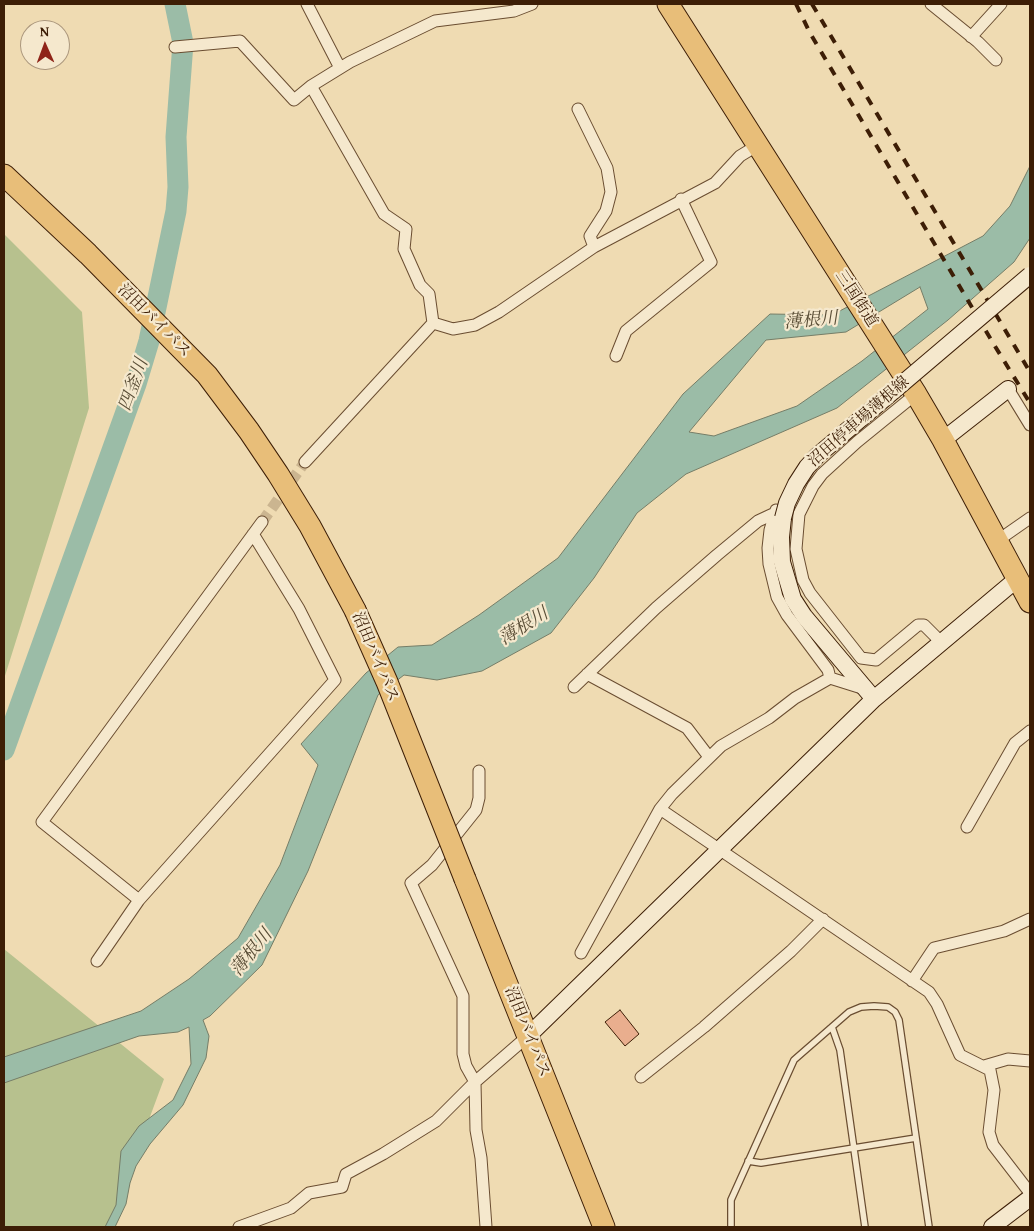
<!DOCTYPE html>
<html>
<head>
<meta charset="utf-8">
<style>
	body { margin:0 }
	#map { position:relative; width:1034px; height:1231px; overflow:hidden; background:#efdbb2; font-family:"Gentium Book Plus",serif }
	canvas { display:block }
	.frame { position:absolute; inset:0; border:5px solid #3d1e06; pointer-events:none }
	.north { position:absolute; left:20px; top:20px; width:50px; height:50px; box-sizing:border-box; background:#f5e8cd; border:1px solid #ab977d; border-radius:50%; rotate:358deg; font-size:14px; font-weight:700; line-height:20px; text-align:center; color:#3d1e06 }
	.north::after { content:''; display:block; margin:auto; width:18px; height:22px; background:#8f2418; clip-path:polygon(50% 0,100% 100%,50% 72%,0 100%) }
</style>
</head>
<body>
<div id="map">
<canvas width="1034" height="1231"></canvas>
<div class="frame"></div>
<div class="north">N</div>
</div>
<script>
const g = document.querySelector('canvas').getContext('2d');
g.lineJoin = 'round';
function paint(path, color) {
  g.fillStyle = color;
  g.fill(path, 'evenodd');
}
function poly(rows) {
  const path = new Path2D();
  for (const r of rows) {
    path.moveTo(r[0], r[1]);
    for (let i = 2; i < r.length; i += 2) path.lineTo(r[i], r[i + 1]);
  }
  return path;
}
function strokePath(path, color, width, dash) {
  g.strokeStyle = color;
  g.lineWidth = width;
  g.lineCap = dash ? 'butt' : 'round';
  g.setLineDash(dash || []);
  g.stroke(path);
}
function write(font, color, halo, rows, align = 'center') {
  g.font = font + ' "Gentium Book Plus","Noto Serif JP",serif';
  g.lineWidth = 4.5;
  g.setLineDash([]);
  g.textBaseline = 'middle';
  g.strokeStyle = halo;
  g.fillStyle = color;
  for (const [text, x, y, turn = 0] of rows) {
    g.save();
    g.translate(x, y);
    g.rotate((+turn || 0) * Math.PI / 180);
    g.textAlign = isNaN(turn) ? turn : align;
    if (halo) g.strokeText(text, 0, 0);
    g.fillText(text, 0, 0);
    g.restore();
  }
}
paint(poly([
	[4,234,82,312,89,408,4,679],
	[4,949,164,1079,109,1227,4,1227]
]), '#b7c18e');
const water = poly([
	[1030,166,1030,238,1014,262,948,320,837,408,686,474,637,513,594,578,551,633,482,671,437,680,404,675,378,695,308,871,262,965,210,1016,203,1020,209,1036,206,1058,183,1105,150,1144,136,1166,130,1183,126,1204,115,1227,105,1227,116,1205,121,1151,139,1126,173,1100,191,1064,189,1027,178,1032,139,1036,4,1083,4,1057,141,1011,189,979,238,938,280,865,318,765,301,744,366,673,398,647,432,645,479,615,558,558,683,394,770,314,832,315,983,236,1010,206,1030,166],
	[920,287,928,309,862,361,797,406,714,436,689,432,766,340,846,332,920,287]
]);
paint(water, '#9bbca7');
strokePath(water, '#757d67', 1);
strokePath(poly([
	[4,750,136,384,149,341,176,211,178,187,176,137,183,43,175,4]
]), '#9bbca7', 21);
const building = poly([
	[620,1010,639,1034,625,1046,605,1022,620,1010]
]);
paint(building, '#e9ae8e');
strokePath(building, '#3d1e06', 1);
strokePath(poly([
	[262,522,305,462]
]), '#cbb590', 11, [11, 5.5]);
const lane = poly([
	[832,1027,840,1050,865,1227],
	[748,1161,761,1163,916,1138],
	[731,1227,731,1200,794,1060,849,1012,861,1007,874,1006,888,1007,895,1012,899,1020,929,1227]
]);
const street = poly([
	[307,4,340,68],
	[931,4,978,42,996,60],
	[971,37,1001,4],
	[175,47,240,41,294,100,311,86,350,62,435,21,514,11,532,4],
	[311,86,384,214,406,229,404,249,420,285,429,294,433,323],
	[578,109,607,168,611,192,606,211,590,236,594,247],
	[433,323,453,329,475,325,499,312,594,247,715,183,740,156,758,145],
	[616,356,626,331,711,262,681,199],
	[1008,389,1030,425],
	[916,394,857,442,822,474,813,486,799,514,796,549,803,580,810,593,861,658,876,660,918,625,924,625,941,642],
	[305,462,433,323],
	[776,510,770,530,768,548,769,564,777,597,787,615,828,670,830,678],
	[997,541,1030,518],
	[587,674,687,728,709,757],
	[574,687,656,608,717,555,758,521,773,514],
	[479,771,479,798,476,810,432,865,411,883,463,996,463,1054,466,1066,475,1082,476,1130,481,1158,486,1227],
	[660,809,929,992,937,1004,960,1055,990,1070,994,1090,989,1132,993,1145,1030,1193],
	[967,827,1015,743,1030,731],
	[139,900,42,822,262,522],
	[581,953,660,809,672,794,721,746,769,718,795,698,830,678,865,689],
	[97,961,139,900,335,680,299,609,253,534],
	[912,981,934,948,1004,931,1030,919],
	[984,1066,1008,1059,1030,1061],
	[641,1077,704,1027,791,951,823,919],
	[239,1227,291,1208,309,1193,342,1187,346,1174,383,1154,436,1121,475,1082,528,1036]
]);
const secondary = poly([
	[943,440,1008,389],
	[783,518,781,537,782,562,793,599,804,616,874,699],
	[528,1036,874,699,1017,579],
	[992,1227,1030,1198]
]);
const highway = poly([
	[668,4,916,394,943,440,1030,602],
	[4,175,88,254,207,375,249,431,278,474,310,526,355,610],
	[465,879,604,1227]
]);
strokePath(lane, '#6a4d31', 8);
strokePath(street, '#6a4d31', 13);
strokePath(secondary, '#3d1e06', 18);
strokePath(highway, '#3d1e06', 23);
strokePath(lane, '#f5e8cd', 5.5);
strokePath(street, '#f5e8cd', 11);
strokePath(secondary, '#f5e8cd', 16);
strokePath(highway, '#e8be79', 21);
strokePath(poly([
	[796,4,810,33,993,343,1030,403],
	[812,4,1030,372]
]), '#3d1e06', 4, [9, 9]);
const secondaryBridge = poly([
	[783,518,787,503,796,484,807,467,817,456,1030,275]
]);
const highwayBridge = poly([
	[355,610,387,682,465,879]
]);
strokePath(secondaryBridge, '#3d1e06', 18, []);
strokePath(highwayBridge, '#3d1e06', 23, []);
strokePath(secondaryBridge, '#f5e8cd', 16);
strokePath(highwayBridge, '#e8be79', 21);
write('16px', '#3d1e06', '#f5e8cd', [
	["三国街道",856,299,57],
	["沼田バイパス",154,321,45],
	["沼田停車場薄根線",859,422,-41],
	["沼田バイパス",375,657,67],
	["沼田バイパス",527,1032,68]
]);
write('italic 18px', '#594d36', '#f5e8cd', [
	["薄根川",811,321,-5],
	["四釜川",134,385,-70],
	["薄根川",524,627,-32],
	["薄根川",252,953,-51]
]);
</script>
</body>
</html>
